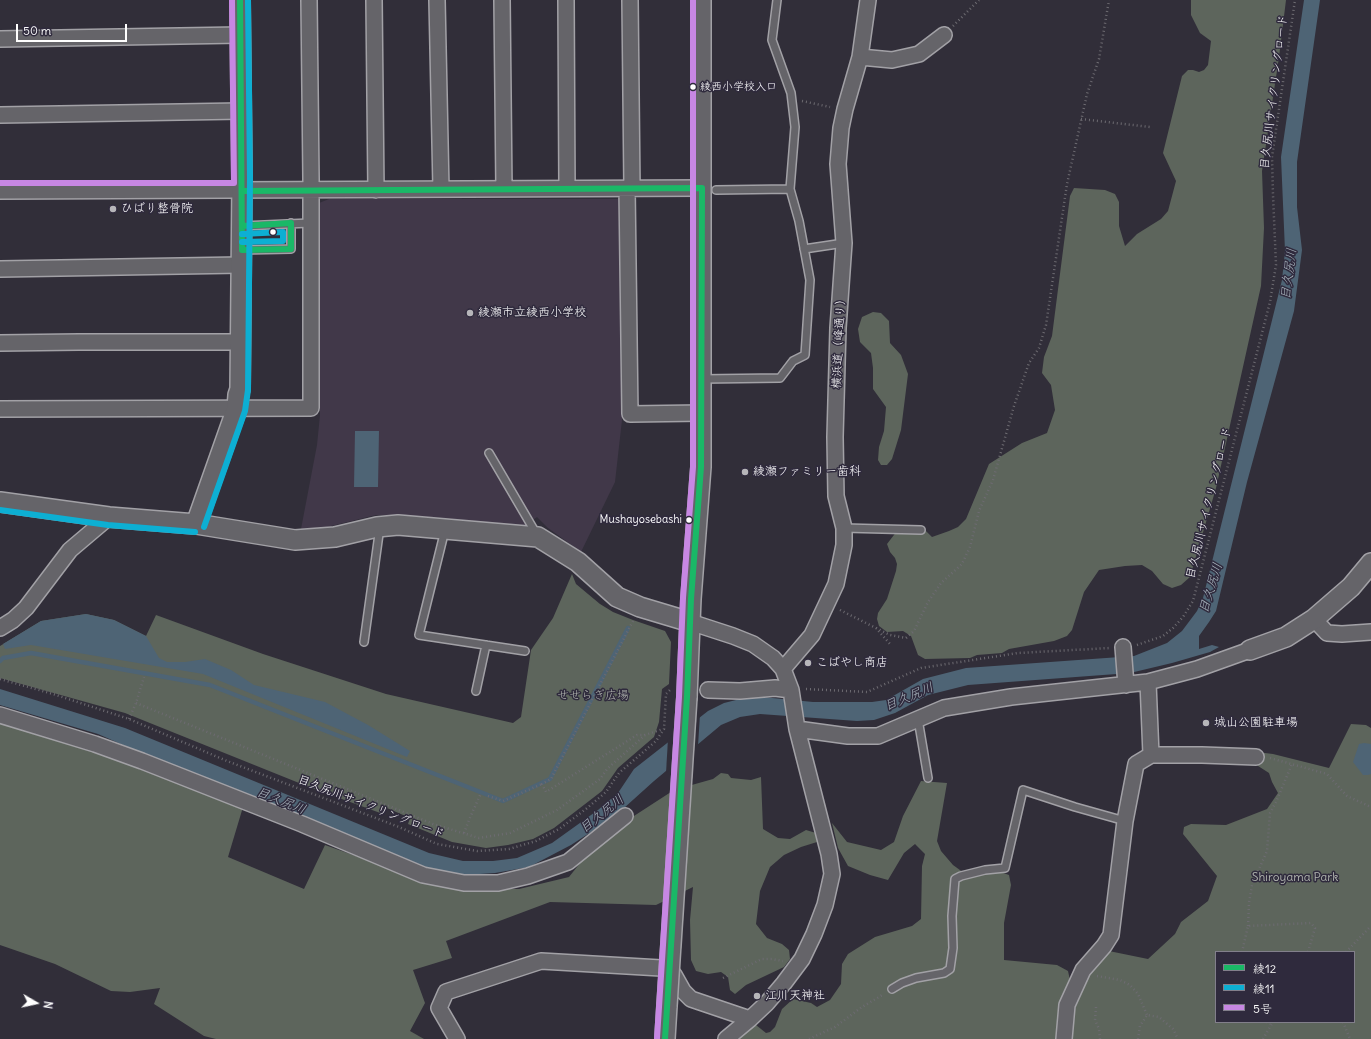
<!DOCTYPE html>
<html>
<head>
<meta charset="utf-8">
<style>
	body { margin:0 }
	#map { position:relative; width:1371px; height:1039px; overflow:hidden; background:#312e39; font-family:Delius,"Klee One",sans-serif }
	canvas { display:block }
	.legend { position:absolute; left:1215px; top:951px; width:140px; height:72px; box-sizing:border-box; background:#2f2a3d; border:1px solid #827f8b; margin:0; padding:5px 7px; list-style:none; font-size:12px; color:#fff }
	.legend li { display:flex; align-items:center; gap:8px; height:20px }
	.legend b { width:20px; border:1px solid #827f8b }
	.north { position:absolute; left:16px; top:983px; width:40px; height:40px; -webkit-text-stroke:3px #2f2a3d; paint-order:stroke; rotate:99deg; font-size:11px; font-weight:700; line-height:16px; text-align:center; color:#fff }
	.north::after { content:''; display:block; margin:auto; width:14px; height:18px; background:#fff; clip-path:polygon(50% 0,100% 100%,50% 72%,0 100%) }
	.scale { position:absolute; left:16px; top:24px; width:111px; height:18px; box-sizing:border-box; border:2px solid #fff; border-top:0; padding-left:5px; font-size:12px; line-height:14px; white-space:nowrap; color:#fff; -webkit-text-stroke:3px #2f2a3d; paint-order:stroke }
</style>
</head>
<body>
<div id="map">
<canvas width="1371" height="1039"></canvas>
<ul class="legend">
<li><b style="height:5px;background:#1ab867"></b>綾12</li>
<li><b style="height:5px;background:#0dafd3"></b>綾11</li>
<li><b style="height:5px;background:#c787e3"></b>5号</li>
</ul>
<div class="north">N</div>
<div class="scale">50 m</div>
</div>
<script>
const g = document.querySelector('canvas').getContext('2d');
g.lineJoin = 'round';
function paint(path, color) {
  g.fillStyle = color;
  g.fill(path, 'evenodd');
}
function poly(rows) {
  const path = new Path2D();
  for (const r of rows) {
    path.moveTo(r[0], r[1]);
    for (let i = 2; i < r.length; i += 2) path.lineTo(r[i], r[i + 1]);
  }
  return path;
}
function strokePath(path, color, width, dash) {
  g.strokeStyle = color;
  g.lineWidth = width;
  g.lineCap = dash ? 'butt' : 'round';
  g.setLineDash(dash || []);
  g.stroke(path);
}
function write(font, color, halo, rows, align = 'center') {
  g.font = font + ' Delius,"Klee One",sans-serif';
  g.lineWidth = 3;
  g.setLineDash([]);
  g.textBaseline = 'middle';
  g.strokeStyle = halo;
  g.fillStyle = color;
  for (const [text, x, y, turn = 0] of rows) {
    g.save();
    g.translate(x, y);
    g.rotate((+turn || 0) * Math.PI / 180);
    g.textAlign = isNaN(turn) ? turn : align;
    if (halo) g.strokeText(text, 0, 0);
    g.fillText(text, 0, 0);
    g.restore();
  }
}
paint(poly([
	[329,199,620,199,622,420,615,482,581,552,548,528,537,517,523,527,445,518,376,515,319,529,301,529,317,445,320,415,319,203]
]), '#413849');
paint(poly([
	[1191,0,1286,0,1279,57,1262,171,1264,228,1261,286,1216,488,1190,577,1181,585,1172,588,1163,584,1152,571,1142,565,1125,566,1099,570,1084,592,1072,630,1067,636,1054,641,1009,649,1002,653,977,655,970,658,925,659,918,655,911,636,903,631,887,632,879,626,877,619,878,613,887,599,896,571,897,564,895,558,890,552,887,544,897,531,909,526,922,527,932,537,949,531,958,527,966,519,989,464,1022,443,1047,433,1055,410,1051,385,1042,373,1044,357,1052,336,1070,196,1074,188,1105,190,1115,194,1119,202,1119,226,1125,246,1137,234,1161,219,1168,211,1176,181,1163,153,1182,76,1188,70,1193,70,1199,72,1204,70,1208,65,1211,41,1200,33,1191,15],
	[873,312,881,313,889,321,890,343,901,355,908,374,901,430,892,459,887,465,881,465,878,460,879,447,884,431,886,407,873,389,873,368,871,353,860,342,858,329,862,317],
	[572,574,576,584,600,604,613,612,633,620,665,631,671,642,669,684,662,689,659,722,654,737,618,768,602,791,554,828,533,839,508,845,486,848,452,842,408,824,410,818,387,808,383,814,309,787,125,713,0,678,0,646,41,621,86,614,114,620,146,636,156,615,263,654,386,694,513,723,521,717,531,650,553,618],
	[0,722,93,749,243,807,228,857,304,889,325,845,446,888,519,889,569,877,600,838,674,790,713,779,721,773,728,774,731,778,751,780,761,777,763,829,778,838,790,839,806,830,816,833,817,842,801,847,784,855,770,867,760,891,756,924,767,938,782,944,789,950,790,959,784,967,746,985,735,994,730,990,728,977,721,972,708,974,696,971,691,960,690,920,693,887,656,905,550,902,446,941,452,958,413,970,425,1003,410,1031,424,1039,216,1039,204,1036,154,1004,160,988,130,992,111,991,55,964,0,945],
	[1351,724,1366,725,1371,728,1371,1039,737,1039,751,1025,756,1025,766,1033,770,1032,775,1027,782,1009,793,999,811,1003,817,1007,830,1000,841,984,842,964,848,954,875,937,912,926,921,919,922,866,925,854,915,844,904,853,888,880,870,875,848,866,838,848,832,823,847,842,881,850,894,842,903,816,921,781,947,783,937,841,941,851,953,865,964,873,984,874,998,871,1009,875,1011,885,1004,923,1004,960,1057,965,1068,971,1074,998,1104,950,1148,959,1175,934,1181,922,1208,901,1217,876,1183,834,1184,827,1191,824,1226,825,1267,809,1278,793,1272,782,1269,773,1255,764,1257,752,1273,754,1329,768],
	[1216,952,1354,952,1354,1022,1216,1022]
]), '#5d655c');
paint(poly([
	[1304,0,1320,0,1297,162,1297,207,1302,250,1294,311,1247,482,1216,611,1209,622,1199,636,1199,649,1212,645,1219,647,1210,652,1172,663,1130,673,968,685,928,695,895,713,874,720,857,721,760,714,740,717,721,725,654,781,614,817,571,845,529,867,495,873,464,875,424,868,146,755,98,734,0,705,0,689,125,728,429,853,463,861,493,861,517,858,552,843,598,810,618,793,634,769,708,711,724,703,752,696,813,702,872,702,886,700,923,679,966,668,1134,656,1167,643,1182,631,1197,611,1203,598,1282,280,1285,251,1281,157],
	[355,431,379,431,378,487,354,487],
	[86,614,114,620,146,636,159,658,167,662,185,662,205,659,231,670,254,685,325,702,368,725,410,751,407,757,203,674,31,645,5,649,3,644,41,621],
	[1364,743,1371,744,1371,774,1368,775,1363,775,1353,762,1359,744]
]), '#4e6475');
paint(poly([
	[700,714,698,746,666,773,668,739]
]), '#312e39');
strokePath(poly([
	[0,661,3,658,31,653,210,685,503,801,550,779,628,628]
]), '#4e6475', 4.5);
const service = poly([
	[716,190,790,189],
	[242,226,310,223],
	[804,249,844,243],
	[242,250,291,249,291,223],
	[702,379,780,378,793,361,805,355,810,280,799,221,790,189,795,127,791,93,772,40,777,0],
	[489,453,537,535],
	[844,528,921,530],
	[444,530,443,538,419,635,525,651],
	[364,642,379,534,377,528],
	[476,691,486,645],
	[918,719,928,778],
	[892,989,902,983,916,978,944,973,950,969,953,948,952,916,955,879,961,876,985,870,1005,868,1023,790,1075,807,1125,821]
]);
const minor = poly([
	[374,0,376,190],
	[437,0,441,189],
	[502,0,504,189],
	[566,0,567,188],
	[630,0,632,188],
	[0,39,240,35],
	[860,57,892,60,919,54,944,35],
	[0,115,241,111],
	[627,188,630,414,702,413],
	[0,191,702,188],
	[0,269,241,265],
	[0,343,79,342,241,342],
	[0,409,311,408,311,179,309,0],
	[1314,619,1327,633,1342,634,1371,632],
	[690,622,733,636,753,644,773,658,783,669,791,690,797,729,829,854,832,874,825,905,814,934,802,959,784,983,767,1003,750,1019,726,1039],
	[0,628,13,620,26,608,70,550,109,517],
	[1123,647,1126,685],
	[783,669,812,635,836,584,844,545,844,528,836,496,835,437,838,328,844,243,838,164,841,128,845,109,860,57,868,0],
	[708,690,740,691,775,688,791,690],
	[0,715,95,744,142,761,302,824,423,875,464,883,498,883,528,876,568,862,625,816],
	[797,729,848,736,878,736,944,708,1011,697,1148,682,1197,669,1250,650],
	[1151,755,1202,755,1256,757],
	[457,1039,439,1008,446,992,541,961,661,968,674,975,683,991,691,999,750,1019],
	[1064,1039,1067,1005,1083,970,1104,946,1111,935,1125,821,1136,764,1151,755,1148,682]
]);
const tertiary = poly([
	[0,502,109,517,196,524,295,540,335,537,377,527,398,525,538,537,578,562,617,597,640,607,690,622],
	[196,524,237,408,238,395,240,389,242,178,240,0],
	[1250,650,1286,637,1314,619,1351,587,1371,563],
	[687,697,691,599,701,467,701,0],
	[665,1039,667,1006]
]);
strokePath(service, '#a2a1a6', 10);
strokePath(minor, '#a2a1a6', 18);
strokePath(tertiary, '#a2a1a6', 22);
strokePath(poly([
	[953,26,979,0],
	[802,101,830,107],
	[1081,119,1150,127],
	[840,610,876,628,890,644],
	[633,621,551,779,542,784,546,792,637,735,645,735,663,729],
	[876,628,890,635,906,638,914,631,928,602,941,583,962,564,970,547,979,511,993,480,1014,406,1029,363,1039,348,1046,325,1067,184,1087,94,1099,59,1109,0],
	[1137,645,1163,636,1173,628,1183,617,1193,601,1270,302,1276,265,1273,195,1272,157,1295,0],
	[0,679,53,694,129,719,227,761,399,827,437,844,477,851,509,849,536,841,559,829,586,809,606,792,619,773,656,741,664,729,666,694,670,690,672,691],
	[806,689,867,692,921,668,1018,653,1110,648],
	[136,703,433,824,479,838,510,833,557,810,600,779,607,769,645,735],
	[129,719,136,703,144,677],
	[1270,758,1327,774,1347,796,1371,807],
	[488,796,503,801,542,784],
	[464,833,469,820,481,793],
	[1248,926,1249,903,1252,885,1267,851,1270,813,1276,802,1292,764],
	[1242,952,1248,926,1311,923,1315,928,1308,952],
	[1346,952,1371,926],
	[1097,976,1120,980,1130,985,1138,994,1147,1015],
	[723,978,762,959,772,959,783,961],
	[1096,1007,1095,1020,1099,1029,1100,1039],
	[1266,1022,1270,1024],
	[1343,1022,1350,1039],
	[809,1039,835,1027,862,1007,884,994],
	[1138,1039,1140,1026,1147,1015,1159,1017,1173,1029,1178,1039],
	[1263,1039,1273,1022]
]), '#6d6b71', 2.5, [1, 3]);
strokePath(service, '#656469', 7);
strokePath(minor, '#656469', 15);
strokePath(tertiary, '#656469', 19);
const tertiaryBridge = poly([
	[667,1006,687,697]
]);
strokePath(tertiaryBridge, '#a2a1a6', 22, []);
strokePath(tertiaryBridge, '#656469', 19);
strokePath(poly([
	[240,0,242,250,291,249,291,223,242,226],
	[242,191,702,188],
	[665,1039,687,697,691,599,701,467,702,188]
]), '#1ab867', 6);
strokePath(poly([
	[242,242,283,241,283,232,242,234],
	[0,510,108,525,195,532],
	[204,527,245,411,248,390,250,178,248,0]
]), '#0dafd3', 6);
strokePath(poly([
	[0,183,234,183,232,0],
	[657,1038,679,697,683,598,693,467,693,0]
]), '#c787e3', 6);
for (const [x, y, r, color] of [
	[693,87,3.5,"#fff"],
	[113,209,4,"#b7b6ba"],
	[273,232,3.5,"#fff"],
	[470,313,4,"#b7b6ba"],
	[745,472,4,"#b7b6ba"],
	[689,520,3.5,"#fff"],
	[808,663,4,"#b7b6ba"],
	[1206,723,4,"#b7b6ba"],
	[757,996,4,"#b7b6ba"]
]) {
  const dot = new Path2D();
  dot.arc(x, y, r, 0, 2 * Math.PI);
  g.fillStyle = color;
  g.fill(dot);
  strokePath(dot, '#2f2a3d', 1.5);
}
write('11px', '#fff', '#2f2a3d', [
	["綾西小学校入口",700,87],
	["Mushayosebashi",682,520,"right"]
], 'left');
write('12px', '#fff', '#2f2a3d', [
	["目久尻川サイクリングロード",1274,92,-83],
	["横浜道（峰通り）",839,341,-87],
	["目久尻川サイクリングロード",1209,503,-76],
	["目久尻川サイクリングロード",371,807,21]
]);
write('12px', '#fff', '#2f2a3d', [
	["ひばり整骨院",121,209],
	["綾瀬市立綾西小学校",478,313],
	["綾瀬ファミリー歯科",753,472],
	["こばやし商店",816,663],
	["城山公園駐車場",1214,723],
	["江川天神社",765,996]
], 'left');
write('12px', '#b2b6b0', '#2f2a3d', [
	["せせらぎ広場",593,696],
	["Shiroyama Park",1295,878]
]);
write('italic 13px', '#a8b4bd', '#2f2a3d', [
	["目久尻川",1289,274,-83],
	["目久尻川",1211,588,-73],
	["目久尻川",909,697,-23],
	["目久尻川",281,801,22],
	["目久尻川",602,814,-39]
]);
</script>
</body>
</html>
